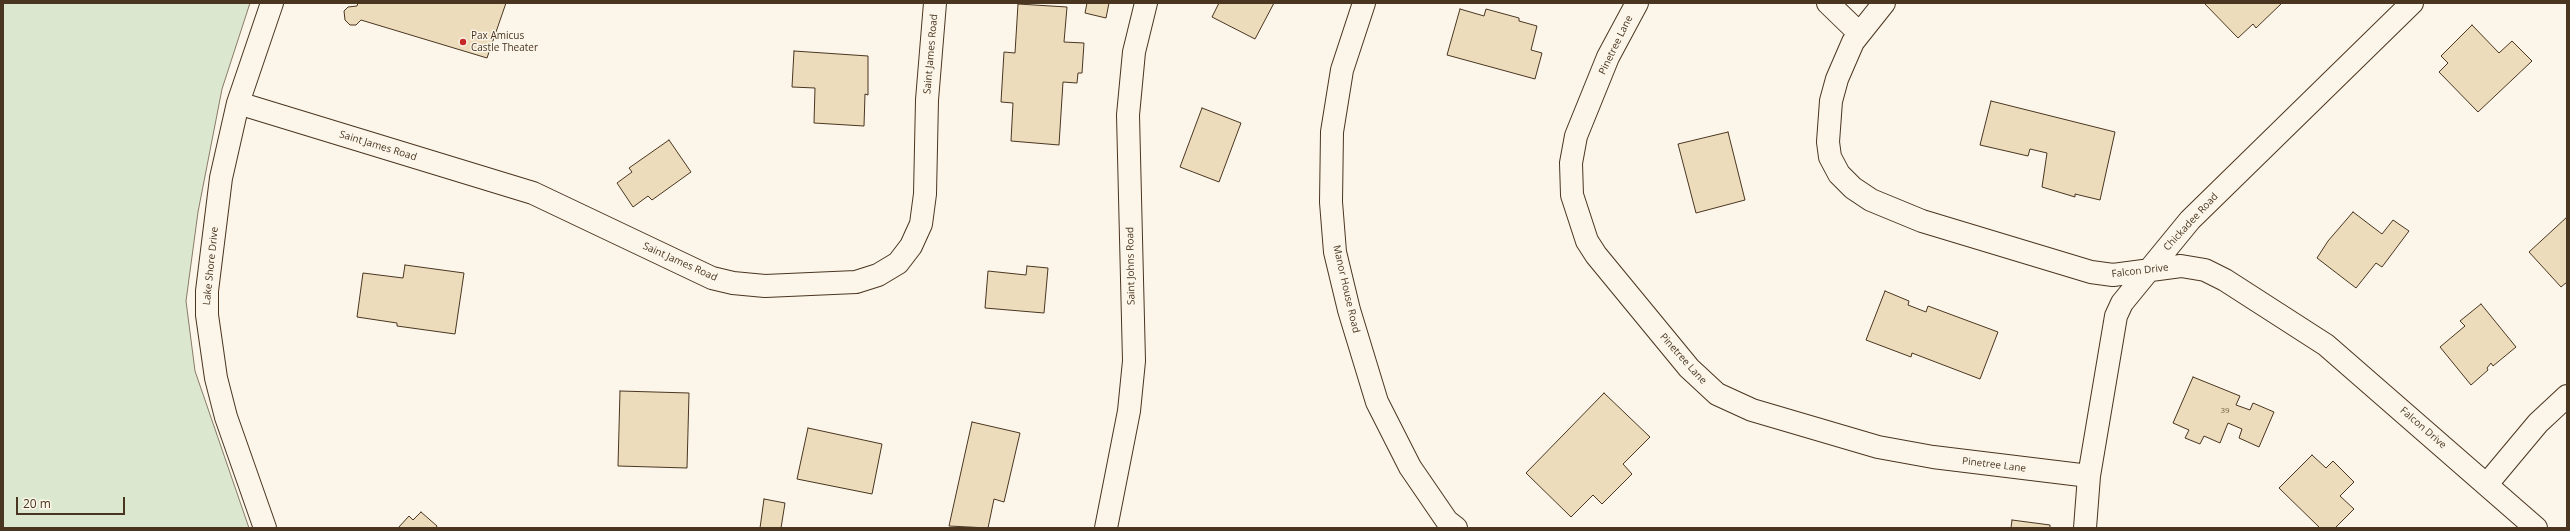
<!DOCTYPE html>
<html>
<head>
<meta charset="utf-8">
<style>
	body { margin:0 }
	#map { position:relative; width:2570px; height:531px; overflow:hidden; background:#fbf6e9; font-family:"Open Sans",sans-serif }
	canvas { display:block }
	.frame { position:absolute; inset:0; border:4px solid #4a3520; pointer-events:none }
	.scale { position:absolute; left:16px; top:497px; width:109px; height:18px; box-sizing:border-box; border:2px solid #4a3520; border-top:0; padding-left:5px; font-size:12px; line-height:14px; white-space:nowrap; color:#4a3520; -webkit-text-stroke:3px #fbf6e9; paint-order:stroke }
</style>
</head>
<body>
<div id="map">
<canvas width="2570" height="531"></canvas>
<div class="frame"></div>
<div class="scale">20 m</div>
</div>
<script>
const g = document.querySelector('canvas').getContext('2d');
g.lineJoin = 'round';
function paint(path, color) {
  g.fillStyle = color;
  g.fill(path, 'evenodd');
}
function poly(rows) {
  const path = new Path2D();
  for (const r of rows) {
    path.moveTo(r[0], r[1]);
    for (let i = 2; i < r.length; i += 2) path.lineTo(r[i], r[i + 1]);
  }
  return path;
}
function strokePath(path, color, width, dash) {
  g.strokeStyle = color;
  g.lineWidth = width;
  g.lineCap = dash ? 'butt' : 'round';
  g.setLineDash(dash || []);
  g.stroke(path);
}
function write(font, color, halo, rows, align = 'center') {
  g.font = font + ' "Open Sans",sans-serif';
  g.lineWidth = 3;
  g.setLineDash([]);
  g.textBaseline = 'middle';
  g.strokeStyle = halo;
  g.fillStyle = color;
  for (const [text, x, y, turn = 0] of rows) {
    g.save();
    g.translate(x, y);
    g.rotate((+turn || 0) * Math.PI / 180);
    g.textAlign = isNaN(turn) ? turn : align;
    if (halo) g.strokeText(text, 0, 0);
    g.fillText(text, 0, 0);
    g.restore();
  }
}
const green = poly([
	[3,3,250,3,222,89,198,212,186,301,195,371,249,528,3,528,3,3]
]);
paint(green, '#dce7d0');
strokePath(green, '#887966', 1);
const building = poly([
	[358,3,506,3,487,58,361,20,356,25,350,25,345,20,344,11,348,7,357,6,358,3],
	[1087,3,1109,3,1106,18,1085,13,1087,3],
	[1219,3,1274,3,1255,39,1212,17,1219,3],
	[2204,3,2282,3,2256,28,2253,24,2238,38,2204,3],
	[1018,4,1067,7,1064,42,1084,43,1082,73,1078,73,1077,83,1063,82,1059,145,1011,141,1013,103,1001,102,1004,52,1015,53,1018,4],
	[1460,9,1484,16,1486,9,1519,18,1519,21,1537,26,1531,50,1542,53,1535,79,1447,55,1460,9],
	[2472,25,2499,53,2512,41,2532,61,2478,112,2439,72,2448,63,2441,56,2472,25],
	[794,51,868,56,868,95,865,94,864,126,814,123,815,88,792,87,794,51],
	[1991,101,2115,132,2100,200,2075,194,2075,197,2042,187,2047,153,2030,149,2028,156,1980,145,1991,101],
	[1202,108,1241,123,1219,182,1180,167,1202,108],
	[1728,132,1745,200,1696,213,1678,144,1728,132],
	[669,140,691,172,652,200,648,196,633,207,617,183,632,172,629,168,669,140],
	[2353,212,2382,234,2393,220,2409,231,2382,267,2376,263,2356,288,2317,258,2328,241,2353,212],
	[2567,217,2567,282,2561,287,2529,252,2567,217],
	[405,265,464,273,455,334,397,326,397,323,357,317,363,273,403,278,405,265],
	[1027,266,1048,268,1044,313,985,308,988,271,1026,275,1027,266],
	[1885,291,1909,301,1908,305,1926,312,1928,306,1998,332,1980,379,1912,353,1911,357,1866,340,1885,291],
	[2481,304,2516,347,2493,366,2491,363,2487,368,2488,370,2471,385,2440,347,2465,326,2460,321,2481,304],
	[2193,377,2240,396,2236,405,2250,410,2253,403,2274,412,2259,447,2239,438,2242,429,2228,423,2220,443,2204,436,2200,444,2185,438,2189,430,2173,423,2193,377],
	[620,391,689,393,687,468,618,466,620,391],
	[1604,393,1650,437,1623,464,1632,474,1602,504,1593,495,1571,517,1526,473,1604,393],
	[972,422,1020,433,1004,502,994,499,988,528,949,526,972,422],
	[808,428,882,444,872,494,797,479,808,428],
	[2312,455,2326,468,2333,461,2354,482,2340,496,2354,509,2335,528,2320,528,2279,488,2312,455],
	[764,499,785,503,781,528,760,528,764,499],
	[421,512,437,526,436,528,398,528,409,516,413,520,421,512],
	[2012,520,2050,525,2050,528,2011,528,2012,520]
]);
paint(building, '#ecdcbc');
strokePath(building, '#4a3520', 1);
const minor = poly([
	[1364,3,1342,70,1332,132,1331,202,1335,252,1349,310,1377,402,1410,467,1447,521,1456,528],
	[1637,3,1608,57,1576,136,1571,163,1572,195,1587,241,1596,255,1689,368,1717,394,1752,410,1878,447,1933,457,2089,476],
	[1828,3,1859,33],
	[1884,3,1853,42,1837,79,1831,101,1828,142,1830,157,1839,174,1853,188,1871,200,1922,221,2091,272,2113,275,2181,266,2205,270,2225,280,2326,345,2536,528],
	[238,103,533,193,712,278,733,283,765,286,856,282,878,275,898,263,911,246,921,224,925,194,927,100,935,3],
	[2487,484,2538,423,2567,396],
	[265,528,226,417,216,378,207,315,207,291,221,178,238,103,272,3],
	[1106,528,1129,411,1134,361,1128,115,1134,52,1146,3],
	[2085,528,2089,476,2116,316,2122,303,2190,220,2412,3]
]);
strokePath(minor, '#4a3520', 24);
strokePath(minor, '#fbf6e9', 22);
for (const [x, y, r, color] of [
	[463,42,4,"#c62828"]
]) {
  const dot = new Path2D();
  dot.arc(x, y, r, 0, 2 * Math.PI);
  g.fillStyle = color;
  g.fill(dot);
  strokePath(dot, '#fbf6e9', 1.5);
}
write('8px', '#725f47', null, [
	["39",2225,411]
]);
write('10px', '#4a3520', '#fbf6e9', [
	["Pax Amicus",471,36],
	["Castle Theater",471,48]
], 'left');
write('10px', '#4a3520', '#fbf6e9', [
	["Pinetree Lane",1616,45,-64],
	["Saint James Road",931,54,-85],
	["Saint James Road",378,146,17],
	["Chickadee Road",2191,222,-47],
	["Saint James Road",680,262,24],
	["Lake Shore Drive",211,266,-84],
	["Saint Johns Road",1131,266,-91],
	["Falcon Drive",2140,271,-7],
	["Manor House Road",1346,289,77],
	["Pinetree Lane",1683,359,48],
	["Falcon Drive",2423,428,41],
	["Pinetree Lane",1994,465,7]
]);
</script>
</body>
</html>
